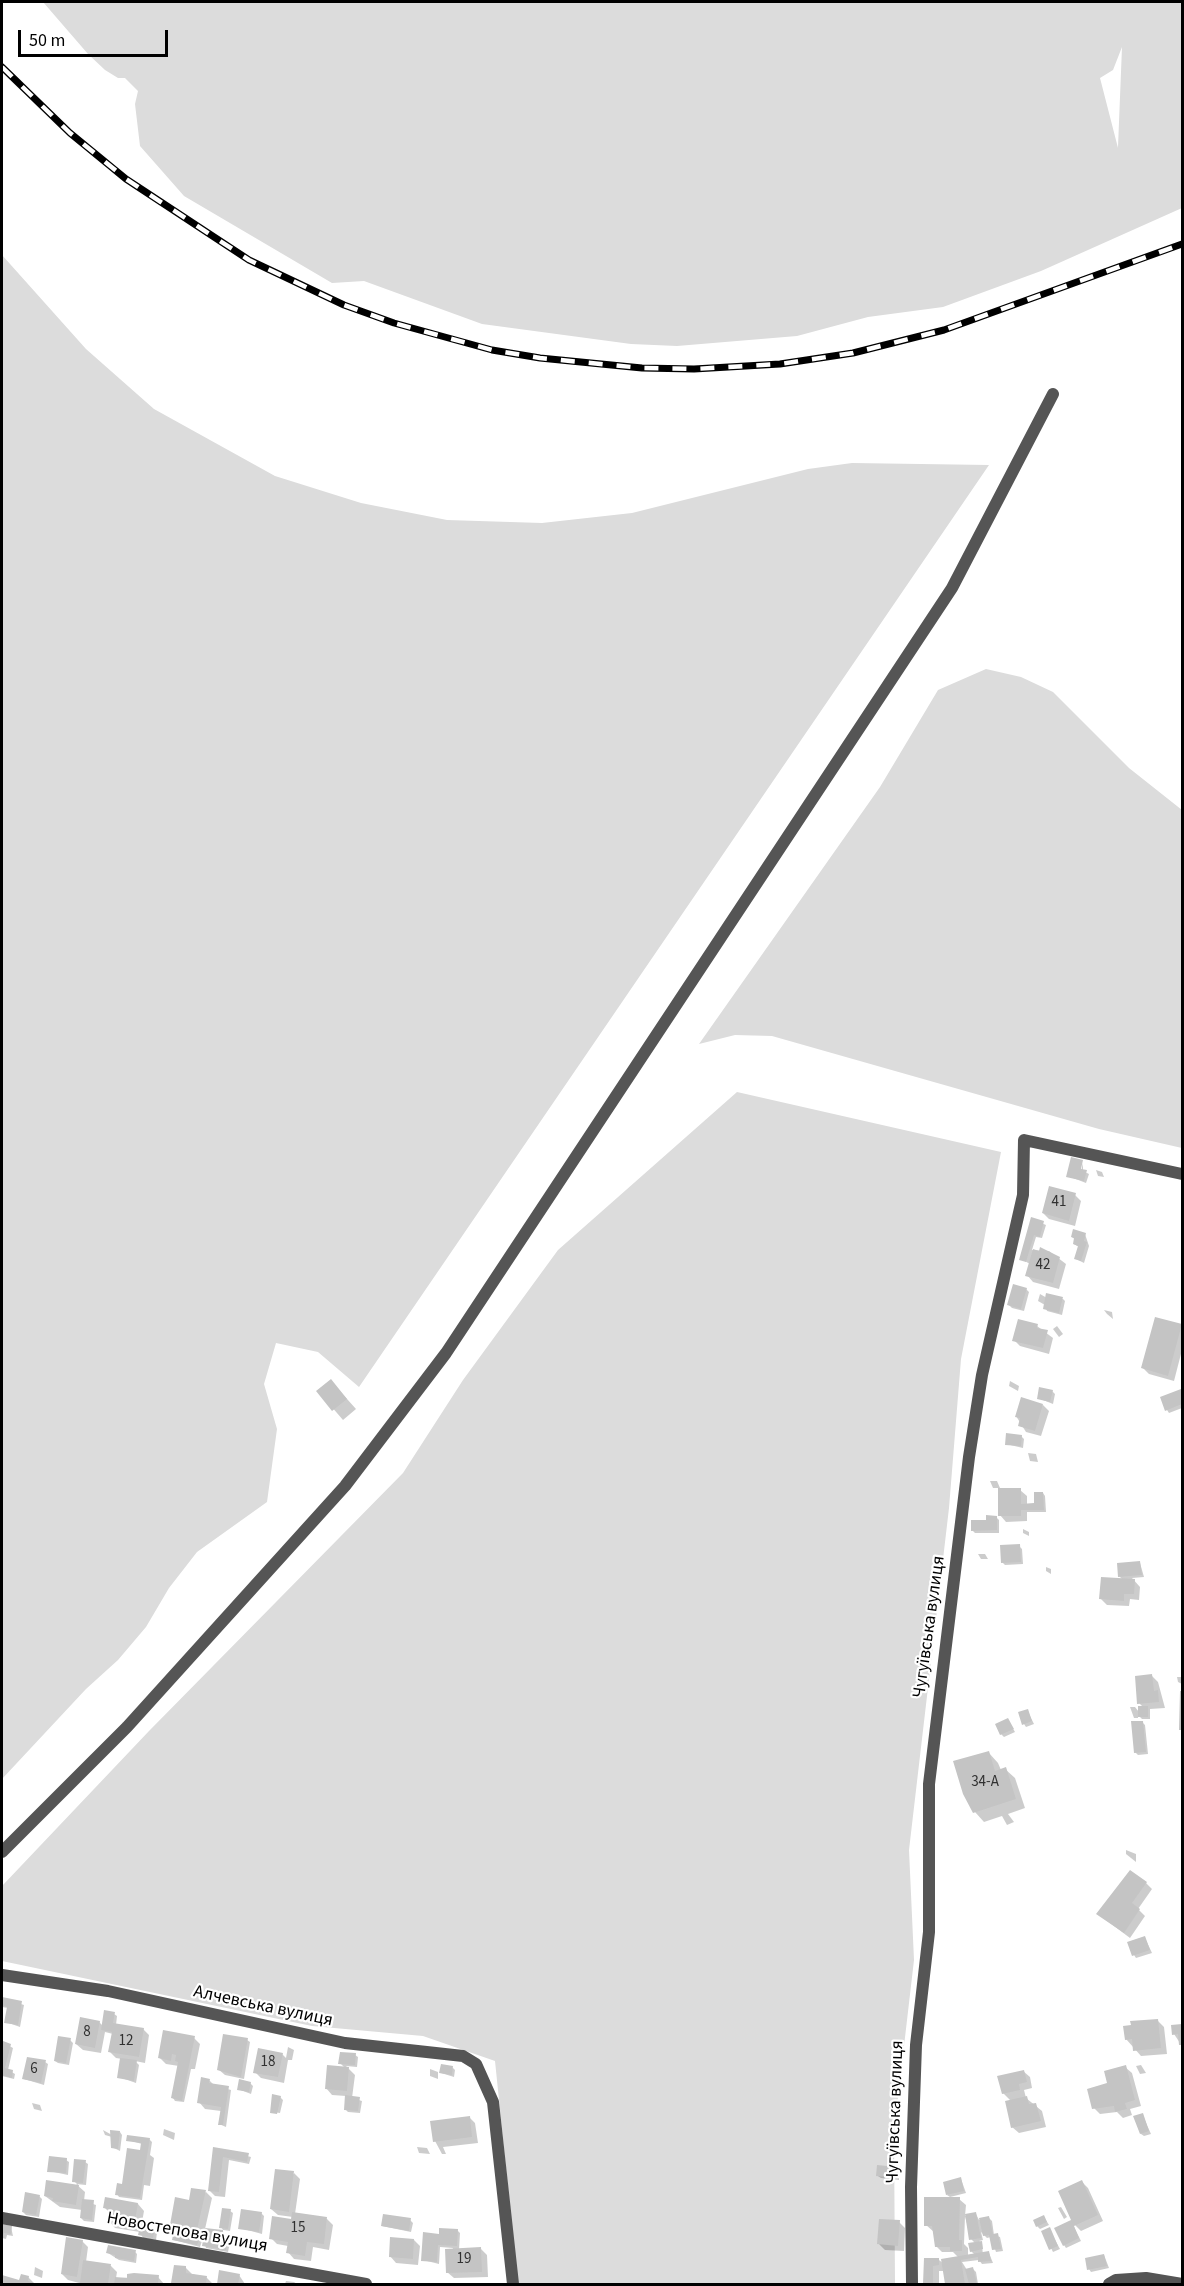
<!DOCTYPE html>
<html>
<head>
<meta charset="utf-8">
<style>
	body { margin:0 }
	#map { position:relative; width:1184px; height:2286px; overflow:hidden; background:#fff; font-family:"Source Sans 3",sans-serif }
	canvas { display:block }
	.frame { position:absolute; inset:0; border:3px solid #000; pointer-events:none }
	.scale { position:absolute; left:18px; top:30px; width:150px; height:27px; box-sizing:border-box; border:3px solid #000; border-top:0; padding-left:8px; font-size:18px; line-height:21px; white-space:nowrap; color:#000; -webkit-text-stroke:4px #fff; paint-order:stroke }
</style>
</head>
<body>
<div id="map">
<canvas width="1184" height="2286"></canvas>
<div class="frame"></div>
<div class="scale">50 m</div>
</div>
<script>
const g = document.querySelector('canvas').getContext('2d');
g.lineJoin = 'round';
function paint(path, color) {
  g.fillStyle = color;
  g.fill(path, 'evenodd');
}
function poly(rows) {
  const path = new Path2D();
  for (const r of rows) {
    path.moveTo(r[0], r[1]);
    for (let i = 2; i < r.length; i += 2) path.lineTo(r[i], r[i + 1]);
  }
  return path;
}
function strokePath(path, color, width, dash) {
  g.strokeStyle = color;
  g.lineWidth = width;
  g.lineCap = dash ? 'butt' : 'round';
  g.setLineDash(dash || []);
  g.stroke(path);
}
function write(font, color, halo, rows, align = 'center') {
  g.font = font + ' "Source Sans 3",sans-serif';
  g.lineWidth = 4.5;
  g.setLineDash([]);
  g.textBaseline = 'middle';
  g.strokeStyle = halo;
  g.fillStyle = color;
  for (const [text, x, y, turn = 0] of rows) {
    g.save();
    g.translate(x, y);
    g.rotate((+turn || 0) * Math.PI / 180);
    g.textAlign = isNaN(turn) ? turn : align;
    if (halo) g.strokeText(text, 0, 0);
    g.fillText(text, 0, 0);
    g.restore();
  }
}
paint(poly([
	[43,2,1182,2,1182,208,1041,271,943,307,868,317,797,336,677,346,631,344,482,324,364,281,332,283,184,196,140,146,135,104,138,91,125,78,118,78,105,70,88,54],
	[1122,47,1118,147,1118,148,1100,78,1113,70],
	[2,255,86,349,154,409,275,476,361,503,447,520,542,523,632,513,808,469,852,463,989,465,359,1387,318,1352,276,1343,264,1384,277,1429,267,1502,197,1552,169,1588,146,1627,118,1660,86,1689,2,1779],
	[986,669,1021,677,1053,692,1129,768,1182,810,1182,1148,1099,1129,772,1036,735,1035,699,1044,880,787,938,690],
	[737,1092,1001,1152,961,1359,949,1508,909,1850,914,1960,894,2132,895,2284,518,2284,495,2061,423,2036,312,2026,2,1961,2,1886,149,1731,403,1473,463,1380,558,1250]
]), '#dcdcdc');
paint(poly([
	[1083,1163,1083,1171,1089,1174,1086,1183,1068,1176,1080,1176],
	[1096,1170,1102,1172,1104,1177,1098,1176],
	[1075,1195,1081,1201,1075,1226,1049,1219,1043,1213],
	[1032,1219,1046,1225,1042,1238,1036,1237,1032,1250,1049,1251,1066,1264,1059,1289,1033,1282,1027,1275,1030,1264,1021,1259],
	[1085,1234,1089,1246,1084,1263,1076,1259,1079,1247,1074,1244,1076,1240,1072,1237],
	[1026,1289,1029,1292,1024,1311,1012,1308,1009,1305],
	[1040,1294,1047,1298,1063,1299,1065,1301,1062,1315,1047,1311,1045,1305,1038,1301],
	[1104,1310,1112,1312,1113,1319,1107,1314],
	[1181,1325,1182,1350,1174,1381,1149,1374,1143,1368],
	[1037,1326,1053,1338,1049,1354,1020,1346,1014,1340],
	[1057,1326,1063,1334,1059,1337,1053,1329],
	[331,1381,356,1409,343,1420,318,1391],
	[1010,1381,1019,1386,1018,1391,1009,1386],
	[1181,1390,1182,1408,1169,1413,1167,1410],
	[1052,1391,1055,1394,1053,1404,1038,1398],
	[1043,1405,1049,1411,1041,1436,1026,1432,1016,1416],
	[1021,1436,1024,1439,1023,1448,1006,1444],
	[1028,1453,1036,1454,1038,1462,1030,1461],
	[990,1481,997,1481,1000,1488,993,1488],
	[1020,1490,1027,1496,1027,1505,1036,1505,1043,1493,1045,1496,1046,1512,1027,1512,1027,1521,1006,1522,1000,1515],
	[996,1517,999,1520,999,1533,975,1533,972,1530],
	[1023,1529,1029,1532,1029,1536,1023,1533],
	[1019,1546,1022,1549,1023,1564,1005,1565,1002,1562],
	[978,1554,985,1554,988,1559,981,1559],
	[1140,1563,1144,1577,1132,1578,1140,1587,1139,1600,1130,1599,1129,1606,1107,1605,1101,1599,1123,1580,1119,1576],
	[1046,1567,1051,1569,1051,1574,1046,1571],
	[1152,1676,1158,1682,1165,1708,1150,1709,1150,1719,1142,1719,1138,1715,1138,1718,1134,1718,1130,1707,1135,1707,1139,1712,1143,1707,1139,1703],
	[1177,1677,1182,1677,1182,1684,1178,1682],
	[1181,1693,1182,1693,1182,1731,1180,1729],
	[1027,1710,1034,1724,1026,1727,1024,1724],
	[1008,1720,1015,1732,1004,1737,1001,1734],
	[1142,1722,1145,1725,1148,1754,1138,1755,1135,1752],
	[989,1753,998,1763,1001,1770,1005,1769,1015,1778,1025,1808,1008,1814,1014,1822,1007,1825,1002,1816,984,1822,975,1812,964,1794],
	[1126,1850,1136,1854,1136,1862,1126,1854],
	[1146,1883,1152,1889,1138,1909,1145,1916,1130,1938,1098,1914],
	[1145,1938,1152,1953,1136,1958,1134,1955],
	[2,1998,24,2005,20,2027,6,2022,8,2008,2,2007],
	[114,2014,117,2016,116,2025,143,2029,149,2035,145,2063,135,2061,139,2065,136,2083,119,2077,122,2059,116,2058,110,2052,113,2034,105,2032,101,2053,83,2050,76,2044,99,2022,103,2026],
	[1158,2021,1164,2027,1167,2054,1141,2056,1126,2039],
	[1182,2026,1182,2046,1174,2034,1173,2027],
	[194,2038,200,2044,195,2069,191,2069,184,2102,175,2101,173,2098,179,2066,166,2064,159,2057],
	[70,2040,73,2043,69,2065,58,2063,55,2061],
	[247,2040,250,2042,244,2079,225,2075,218,2069],
	[4,2043,13,2048,8,2070,15,2074,14,2079,2,2076],
	[288,2047,294,2050,292,2060,288,2060,284,2083,261,2078,255,2072,282,2054,286,2058],
	[355,2055,358,2057,357,2067,346,2066,355,2075,352,2098,362,2101,360,2113,348,2112,345,2109,346,2096,332,2095,326,2088,346,2069,340,2063],
	[45,2062,48,2064,44,2085,24,2079],
	[1141,2065,1146,2073,1140,2074,1136,2066],
	[1125,2067,1132,2073,1141,2106,1130,2109,1132,2115,1123,2118,1117,2112,1100,2114,1094,2108,1109,2084],
	[453,2068,455,2070,454,2077,441,2073],
	[430,2069,438,2072,438,2079,430,2076],
	[1023,2071,1030,2077,1032,2088,1024,2090,1026,2098,1042,2111,1046,2127,1019,2133,1012,2127,1011,2101,1003,2093],
	[209,2080,214,2085,231,2090,226,2127,219,2124,221,2111,205,2109,199,2102],
	[250,2083,253,2086,251,2094,238,2089],
	[280,2097,283,2100,280,2113,273,2112],
	[32,2103,40,2105,42,2111,34,2109],
	[1142,2114,1151,2134,1144,2136,1141,2134],
	[469,2117,475,2123,478,2143,443,2147,446,2154,442,2154,435,2141],
	[164,2129,175,2133,174,2140,163,2135],
	[103,2130,112,2135,120,2132,122,2135,120,2151,112,2147,112,2137,105,2135],
	[149,2139,152,2142,150,2155,154,2158,150,2186,144,2185,142,2200,119,2197,117,2194,141,2151,142,2144,128,2140],
	[417,2147,427,2148,430,2154,419,2153],
	[224,2150,251,2157,249,2164,229,2160,225,2197,215,2196,209,2190],
	[66,2160,69,2162,68,2175,49,2171],
	[85,2162,88,2164,86,2185,76,2184,85,2192,84,2201,96,2205,94,2222,84,2221,81,2218,82,2210,60,2207,45,2196,79,2186,74,2181],
	[897,2168,899,2171,899,2180,881,2178,878,2176],
	[294,2173,300,2179,295,2214,327,2219,333,2225,329,2250,313,2247,311,2261,294,2259,288,2252,288,2246,277,2244,271,2238,292,2220,293,2217,278,2215,271,2209],
	[961,2179,966,2193,950,2197,947,2195],
	[1082,2182,1088,2188,1103,2221,1081,2231,1075,2225],
	[206,2192,212,2198,205,2229,223,2232,230,2242,228,2252,206,2248,203,2238,200,2247,174,2240,176,2229,171,2224,190,2202],
	[39,2196,42,2199,39,2217,26,2215,23,2212],
	[959,2199,966,2205,965,2216,976,2214,979,2220,989,2218,992,2221,994,2235,1000,2237,1003,2251,996,2252,991,2237,987,2238,981,2232,983,2240,979,2241,982,2243,983,2257,989,2253,993,2263,982,2264,979,2260,962,2262,967,2270,973,2269,976,2272,978,2284,946,2284,944,2271,939,2271,939,2284,925,2284,926,2259,939,2260,944,2264,958,2257,953,2252,942,2252,936,2246,934,2232,926,2225],
	[965,2216,971,2239,975,2243,971,2251,975,2255,968,2256,968,2248,964,2244],
	[138,2204,144,2211,141,2228,154,2231,157,2233,156,2240,143,2238,140,2232,115,2228,109,2221,110,2213,104,2207],
	[1061,2207,1067,2217,1064,2219,1058,2208],
	[230,2211,233,2213,230,2231,223,2230,221,2227],
	[261,2213,264,2216,262,2234,240,2228],
	[1044,2217,1049,2225,1040,2229,1037,2226],
	[410,2220,413,2223,411,2232,382,2226],
	[899,2222,905,2228,904,2251,885,2250,879,2244],
	[1073,2225,1081,2241,1066,2248,1064,2245],
	[2,2226,11,2227,13,2236,7,2235,6,2239,2,2238],
	[1049,2229,1060,2249,1053,2252,1043,2232],
	[457,2230,460,2233,459,2250,481,2249,487,2255,488,2277,454,2278,447,2272,453,2248,440,2247,439,2264,423,2260,440,2235],
	[414,2240,420,2246,418,2265,396,2263,390,2256],
	[82,2241,88,2247,86,2262,111,2266,117,2272,116,2278,158,2277,164,2284,83,2284,68,2280,62,2274],
	[135,2252,137,2254,136,2263,119,2260,108,2253],
	[1104,2255,1109,2268,1091,2272,1089,2269],
	[2,2264,3,2277,20,2281,28,2277,35,2284,2,2284],
	[35,2267,43,2271,42,2278,34,2275],
	[186,2268,192,2274,207,2278,213,2284,175,2284,173,2282],
	[220,2272,239,2275,245,2284,219,2284],
	[286,2281,294,2282,297,2284,285,2284]
]), '#0003');
paint(poly([
	[1071,1157,1083,1160,1081,1169,1087,1170,1084,1181,1066,1177],
	[1049,1186,1076,1193,1069,1221,1042,1213],
	[1031,1217,1044,1221,1040,1237,1034,1235,1026,1262,1019,1260],
	[1073,1229,1086,1233,1084,1241,1087,1242,1081,1261,1074,1259,1078,1246,1073,1244,1074,1238,1071,1237],
	[1040,1247,1060,1257,1053,1283,1025,1276,1033,1249,1039,1251],
	[1013,1284,1027,1288,1021,1309,1007,1305],
	[1046,1293,1063,1297,1059,1313,1043,1309],
	[1155,1317,1182,1324,1168,1376,1141,1368],
	[1018,1319,1038,1324,1037,1328,1048,1330,1043,1348,1012,1341],
	[331,1379,347,1399,332,1411,316,1391],
	[1039,1387,1053,1390,1050,1402,1037,1399],
	[1181,1389,1182,1404,1165,1411,1160,1397],
	[1021,1397,1043,1404,1035,1431,1018,1426,1020,1418,1015,1417],
	[1006,1433,1022,1435,1021,1446,1005,1445],
	[998,1488,1021,1488,1021,1504,1034,1503,1034,1492,1043,1492,1044,1510,1021,1510,1021,1516,998,1516],
	[986,1515,997,1516,997,1530,971,1531,971,1520,986,1520],
	[1020,1544,1021,1562,1001,1563,1000,1545],
	[1140,1561,1142,1575,1118,1577,1117,1563],
	[1101,1577,1135,1579,1134,1594,1124,1594,1124,1601,1099,1599],
	[1152,1674,1154,1691,1158,1690,1159,1702,1137,1704,1135,1676],
	[1180,1691,1182,1691,1182,1730,1179,1730],
	[1138,1706,1148,1706,1148,1717,1138,1717],
	[1028,1709,1032,1721,1022,1725,1018,1712],
	[1008,1718,1014,1729,1000,1735,995,1724],
	[1131,1721,1143,1721,1146,1752,1134,1753],
	[989,1751,995,1771,1006,1767,1016,1799,973,1813,963,1794,953,1761],
	[1130,1870,1147,1882,1132,1903,1140,1909,1124,1933,1096,1914],
	[1145,1936,1150,1950,1132,1956,1127,1942],
	[2,1997,22,2001,18,2025,4,2023,7,2007,2,2005],
	[104,2010,115,2012,113,2023,144,2028,139,2057,108,2052,112,2032,101,2030],
	[80,2017,100,2021,95,2048,75,2044],
	[1158,2019,1161,2048,1133,2051,1132,2039,1125,2040,1123,2026,1131,2025,1130,2021],
	[1182,2024,1182,2045,1179,2045,1178,2034,1172,2035,1171,2025],
	[163,2030,195,2036,182,2101,171,2098,178,2062,175,2061,176,2055,172,2054,171,2061,158,2058],
	[223,2034,248,2038,241,2077,217,2070],
	[58,2036,71,2038,66,2063,54,2061],
	[3,2041,11,2044,5,2068,13,2070,12,2078,2,2075],
	[258,2048,283,2053,278,2077,253,2073],
	[340,2052,356,2053,355,2065,338,2064],
	[27,2057,46,2060,41,2083,22,2079],
	[120,2058,137,2060,134,2081,117,2078],
	[441,2064,453,2066,452,2075,439,2073],
	[327,2065,349,2067,347,2091,325,2089],
	[1126,2065,1135,2100,1125,2103,1127,2109,1115,2112,1114,2106,1092,2109,1087,2089,1107,2083,1104,2071],
	[1024,2070,1027,2082,1019,2084,1020,2090,1002,2094,997,2076],
	[201,2077,210,2079,209,2083,229,2086,223,2125,218,2125,221,2107,197,2103],
	[239,2079,251,2082,249,2092,237,2090],
	[272,2094,281,2096,277,2114,270,2113],
	[345,2095,360,2097,358,2111,344,2110],
	[1027,2096,1029,2104,1036,2103,1041,2121,1011,2128,1005,2101],
	[1143,2113,1149,2131,1140,2134,1133,2116],
	[470,2116,472,2137,433,2142,430,2121],
	[110,2130,120,2131,118,2149,111,2148],
	[127,2135,150,2138,140,2198,115,2195,117,2183,122,2184,127,2148,140,2150,141,2143,126,2141],
	[213,2147,249,2153,247,2162,223,2157,219,2192,208,2191],
	[49,2156,67,2158,66,2173,47,2172],
	[74,2159,86,2160,83,2183,72,2182],
	[877,2165,897,2167,896,2178,876,2176],
	[275,2169,294,2171,289,2212,270,2209],
	[961,2177,964,2191,946,2195,943,2182],
	[46,2180,79,2185,76,2205,52,2201,53,2198,44,2196],
	[1082,2180,1098,2215,1074,2226,1079,2238,1063,2246,1054,2228,1071,2220,1058,2191],
	[191,2188,206,2190,197,2230,193,2232,202,2233,197,2245,172,2240,175,2226,170,2225,175,2197,189,2200],
	[25,2192,40,2195,36,2215,22,2212],
	[105,2197,138,2203,134,2227,107,2222,109,2209,103,2208],
	[924,2197,960,2197,959,2240,962,2240,962,2251,950,2251,950,2247,935,2247,932,2226,924,2226],
	[82,2199,94,2200,92,2220,80,2218],
	[222,2208,231,2209,228,2229,219,2228],
	[241,2209,262,2212,259,2232,238,2229],
	[292,2212,327,2217,324,2244,307,2242,305,2256,286,2253,288,2242,269,2239,272,2216,291,2219],
	[976,2212,981,2238,969,2240,965,2214],
	[383,2214,411,2218,409,2231,381,2226],
	[1044,2215,1047,2222,1036,2227,1033,2220],
	[989,2216,993,2234,998,2233,1001,2249,992,2250,989,2235,983,2236,979,2218],
	[879,2219,900,2220,898,2246,877,2244],
	[2,2224,12,2226,11,2234,4,2233,2,2237],
	[140,2226,155,2229,153,2238,138,2235],
	[1050,2227,1058,2246,1049,2250,1041,2231],
	[205,2228,223,2230,223,2237,228,2238,226,2250,202,2246],
	[439,2228,458,2229,457,2246,438,2245,437,2262,421,2261,423,2232,439,2234],
	[66,2237,83,2240,77,2277,61,2274],
	[390,2237,414,2239,413,2259,389,2257],
	[982,2241,983,2249,970,2252,968,2243],
	[108,2245,136,2250,134,2261,115,2258,115,2255,106,2253],
	[481,2247,482,2272,446,2273,445,2249],
	[989,2251,991,2261,978,2262,978,2257,961,2260,965,2284,945,2284,941,2259],
	[1104,2254,1107,2266,1087,2270,1085,2258],
	[924,2258,939,2258,939,2265,933,2266,933,2284,923,2284],
	[83,2260,111,2264,108,2284,80,2283],
	[174,2265,186,2266,186,2273,207,2276,206,2284,171,2283],
	[973,2267,977,2284,969,2284,965,2269],
	[219,2270,240,2274,238,2284,217,2284],
	[134,2273,159,2275,158,2284,114,2284,115,2277,127,2278,127,2274],
	[21,2274,29,2276,28,2281,37,2284,2,2284,2,2275,19,2280]
]), '#c4c4c4');
strokePath(poly([
	[2,1852,127,1727,345,1486,446,1353,952,588,1053,394],
	[2,1975,108,1991,345,2043,463,2056,476,2064,493,2102,513,2284],
	[2,2218,366,2284],
	[912,2284,911,2187,916,2045,929,1932,929,1784,969,1457,982,1375,1023,1195,1024,1140,1182,1174],
	[1109,2284,1116,2280,1146,2278,1182,2284]
]), '#555', 12);
const rail = poly([
	[2,67,70,133,126,179,249,260,344,305,394,323,492,350,540,358,642,368,694,369,780,364,853,353,944,330,1182,244]
]);
strokePath(rail, '#000', 7);
strokePath(rail, '#fff', 4.5, [14]);
write('15px', '#313131', null, [
	["41",1059,1203],
	["42",1043,1266],
	["34-А",985,1783],
	["8",87,2033],
	["12",126,2042],
	["18",268,2063],
	["6",34,2070],
	["15",298,2229],
	["19",464,2260]
]);
write('18px', '#000', '#fff', [
	["Чугуївська вулиця",930,1627,-82],
	["Алчевська вулиця",263,2007,12],
	["Чугуївська вулиця",896,2112,-88],
	["Новостепова вулиця",187,2233,10]
]);
</script>
</body>
</html>
